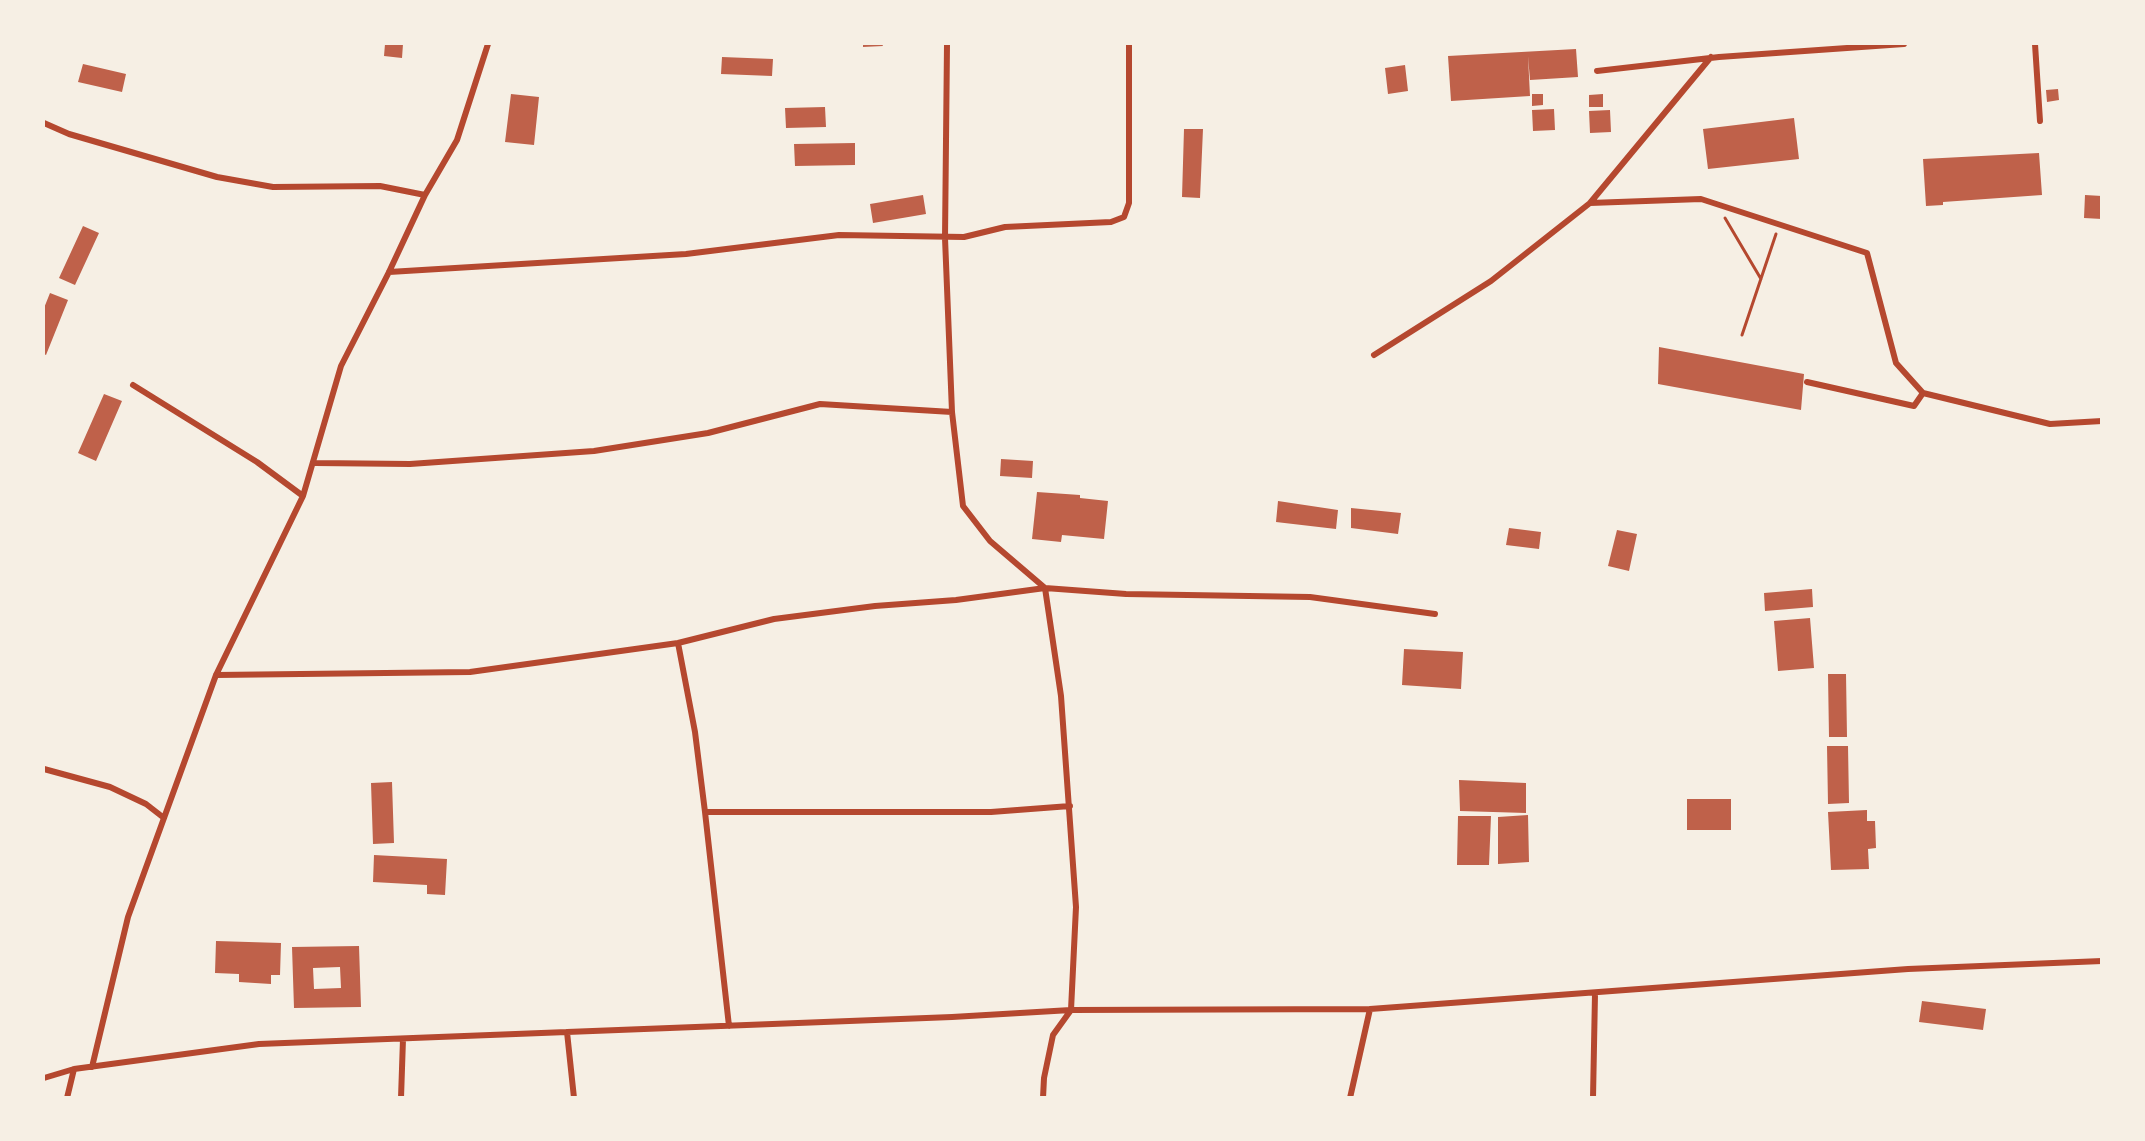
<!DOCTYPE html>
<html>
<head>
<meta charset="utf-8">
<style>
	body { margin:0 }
	#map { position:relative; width:2145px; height:1141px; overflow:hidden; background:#f6efe4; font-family:"Playfair Display",serif }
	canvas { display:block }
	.frame { position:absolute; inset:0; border:45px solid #f6efe4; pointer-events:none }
</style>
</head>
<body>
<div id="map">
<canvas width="2145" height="1141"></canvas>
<div class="frame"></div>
</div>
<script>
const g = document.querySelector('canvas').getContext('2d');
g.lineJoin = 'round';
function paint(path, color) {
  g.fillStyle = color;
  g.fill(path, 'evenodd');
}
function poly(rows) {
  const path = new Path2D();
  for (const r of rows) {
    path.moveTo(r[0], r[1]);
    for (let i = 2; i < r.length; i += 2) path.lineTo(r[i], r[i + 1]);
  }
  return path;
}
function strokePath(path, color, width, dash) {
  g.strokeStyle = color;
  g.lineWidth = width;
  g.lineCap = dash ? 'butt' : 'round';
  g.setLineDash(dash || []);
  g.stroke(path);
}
paint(poly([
	[385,44,403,44,402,58,384,56],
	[863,44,882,44,883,46,863,47],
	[1576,49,1578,77,1530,80,1528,56,1530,96,1451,101,1448,56],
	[722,57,773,59,772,76,721,74],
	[83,64,126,74,122,92,78,82],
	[1405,65,1408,91,1388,94,1385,68],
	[2058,89,2059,100,2047,102,2046,90],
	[511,94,539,97,534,145,505,142],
	[1532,94,1543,94,1543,105,1532,106],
	[1603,94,1603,107,1589,107,1589,95],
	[825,107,826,127,786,128,785,108],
	[1554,109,1555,130,1533,131,1532,110],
	[1610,110,1611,132,1590,133,1589,111],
	[1794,118,1799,159,1708,169,1703,129],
	[1184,129,1203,129,1200,198,1182,197],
	[855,143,855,165,795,166,794,144],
	[2039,153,2042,195,1943,202,1943,205,1926,206,1923,159],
	[923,195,926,214,873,223,870,204],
	[2085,195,2102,196,2102,219,2084,218],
	[83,226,99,233,75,285,59,278],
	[50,293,68,300,46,355,44,354,44,308],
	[1659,347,1804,374,1801,410,1658,384],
	[104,394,122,401,96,461,78,453],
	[1001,459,1033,461,1032,478,1000,476],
	[1037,492,1080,495,1080,498,1108,501,1104,539,1062,535,1061,542,1032,539],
	[1278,501,1338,510,1336,529,1276,522],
	[1351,508,1401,513,1398,534,1351,528],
	[1509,528,1541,532,1539,549,1506,545],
	[1617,530,1637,534,1629,571,1608,566],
	[1812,589,1813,607,1765,611,1764,593],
	[1810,618,1814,668,1778,671,1774,621],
	[1404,649,1463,652,1461,689,1402,685],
	[1828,674,1846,674,1847,737,1829,737],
	[1827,746,1848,746,1849,803,1828,804],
	[1459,780,1526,783,1526,813,1460,811],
	[392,782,394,843,373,844,371,783],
	[1687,799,1731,799,1731,830,1687,830],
	[1867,810,1867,821,1875,821,1876,848,1868,849,1869,869,1831,870,1828,812],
	[1528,815,1529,862,1498,864,1498,817],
	[1458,816,1491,816,1489,865,1457,865],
	[374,855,447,859,445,895,427,894,427,885,373,882],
	[216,941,281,943,280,975,271,975,271,984,239,982,239,974,215,973],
	[359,946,361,1007,294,1008,292,947],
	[340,967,341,988,314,989,313,968],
	[1922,1001,1986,1009,1983,1030,1919,1022]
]), '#bf614a');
strokePath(poly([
	[1725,218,1761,279],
	[1742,335,1776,234]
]), '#b5482f', 3);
strokePath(poly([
	[947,44,945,238,952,412,963,506,990,541,1045,588],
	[2035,44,2040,121],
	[1597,71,1719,57,1904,44],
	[44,123,69,134,217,177,273,187,380,186,425,195],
	[1590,203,1711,57],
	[389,272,686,254,839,235,964,237,1005,227,1111,222,1124,217,1129,203,1129,44],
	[1374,355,1491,281,1590,203,1701,199,1867,253,1896,363,1923,393,2050,424,2102,421],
	[1807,382,1914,406,1923,393],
	[133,385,257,462,303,496],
	[315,463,410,464,594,451,708,433,820,404,952,412],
	[678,643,695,732,705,812,991,812,1070,806],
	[216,675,470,672,678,643,774,619,875,606,956,600,1045,588],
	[44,769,110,787,146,804,164,818],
	[705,812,729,1026],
	[567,1032,574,1098],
	[92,1067,128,917,216,675,303,496,341,366,389,272,425,195,457,140,488,44],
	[44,1078,74,1069,259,1044,952,1017,1071,1010,1370,1009,1908,969,2102,961],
	[67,1098,74,1069],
	[401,1098,403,1039],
	[1043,1098,1044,1078,1053,1035,1071,1010,1076,907,1061,696,1045,588,1126,594,1310,597,1435,614],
	[1350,1098,1370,1009],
	[1593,1098,1595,994]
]), '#b5482f', 6);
</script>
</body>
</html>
